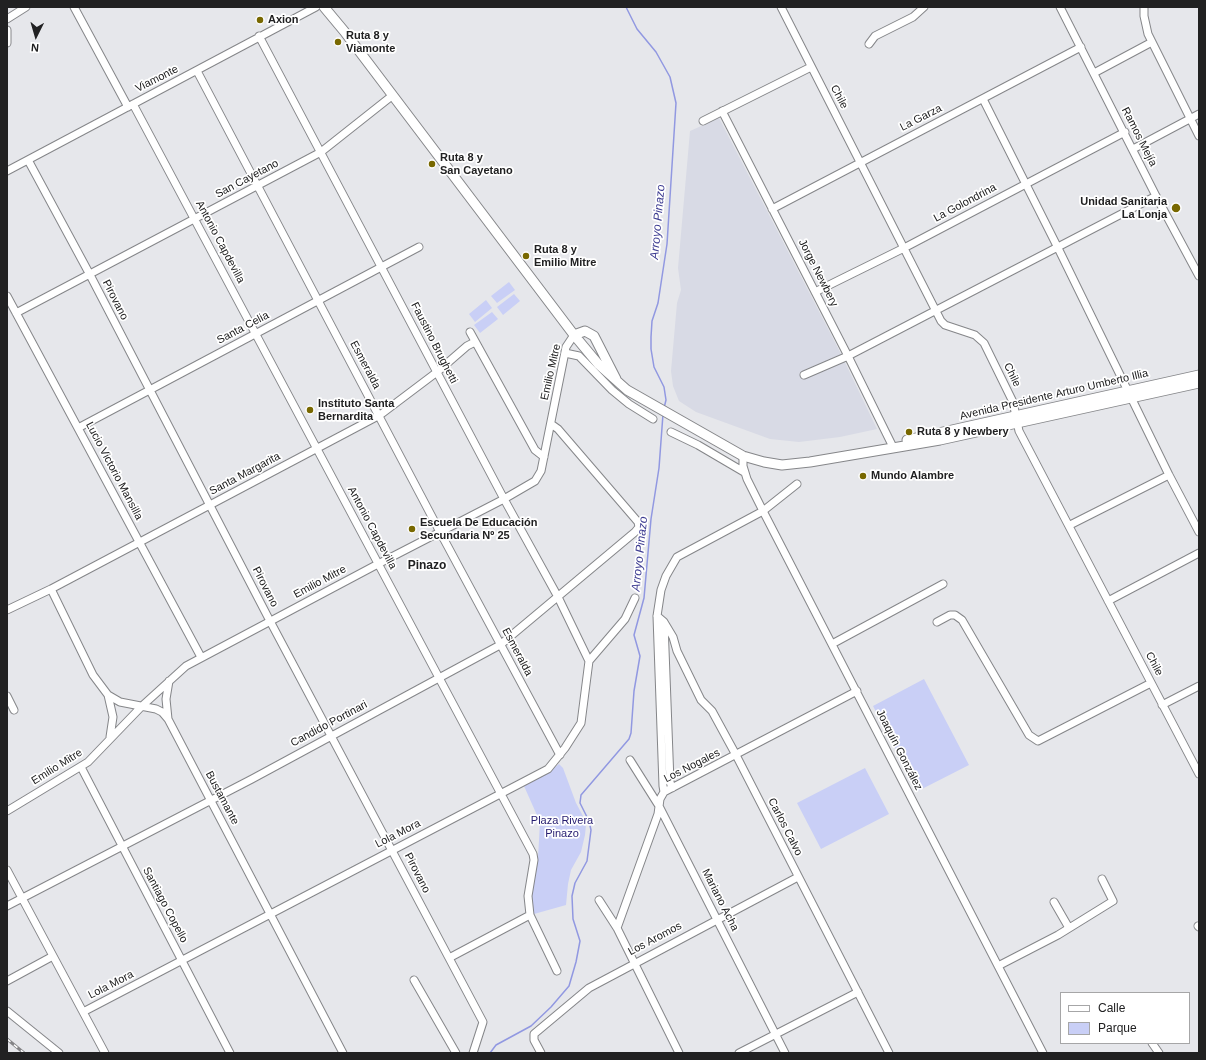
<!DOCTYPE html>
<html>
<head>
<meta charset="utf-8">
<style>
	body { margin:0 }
	#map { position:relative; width:1206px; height:1060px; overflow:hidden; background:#e6e7eb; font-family:Arial,sans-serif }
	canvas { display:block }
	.frame { position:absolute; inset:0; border:8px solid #212122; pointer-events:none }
	.legend { position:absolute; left:1060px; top:992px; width:130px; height:52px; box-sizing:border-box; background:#fff; border:1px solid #a6a6a7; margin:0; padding:5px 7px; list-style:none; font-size:12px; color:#212122 }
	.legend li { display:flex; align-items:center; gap:8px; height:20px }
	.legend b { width:20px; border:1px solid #a6a6a7 }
	.north { position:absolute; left:16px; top:16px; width:40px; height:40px; -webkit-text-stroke:3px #fff; paint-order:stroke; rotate:185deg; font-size:11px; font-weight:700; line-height:16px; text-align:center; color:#212122 }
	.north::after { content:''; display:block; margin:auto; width:14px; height:18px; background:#212122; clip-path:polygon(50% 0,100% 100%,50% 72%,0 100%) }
</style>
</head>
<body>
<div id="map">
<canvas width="1206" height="1060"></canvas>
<div class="frame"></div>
<ul class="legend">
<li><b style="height:5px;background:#fff"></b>Calle</li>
<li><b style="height:11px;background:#c9cff6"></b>Parque</li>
</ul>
<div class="north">N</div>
</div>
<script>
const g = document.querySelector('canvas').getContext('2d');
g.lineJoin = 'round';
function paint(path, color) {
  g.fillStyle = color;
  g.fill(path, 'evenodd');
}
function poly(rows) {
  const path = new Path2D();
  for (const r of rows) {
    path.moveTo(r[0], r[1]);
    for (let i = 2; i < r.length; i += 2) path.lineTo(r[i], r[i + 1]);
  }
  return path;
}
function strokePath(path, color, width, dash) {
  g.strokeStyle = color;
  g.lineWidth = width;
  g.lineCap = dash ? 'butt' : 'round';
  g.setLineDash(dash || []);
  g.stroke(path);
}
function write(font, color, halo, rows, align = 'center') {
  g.font = font + ' Arial,sans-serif';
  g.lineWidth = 3.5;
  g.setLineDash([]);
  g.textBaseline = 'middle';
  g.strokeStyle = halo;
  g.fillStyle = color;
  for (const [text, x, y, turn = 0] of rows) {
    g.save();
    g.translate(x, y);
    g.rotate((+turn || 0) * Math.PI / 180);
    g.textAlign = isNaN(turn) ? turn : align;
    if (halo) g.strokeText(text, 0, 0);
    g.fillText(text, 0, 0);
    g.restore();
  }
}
paint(poly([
	[719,118,840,352,877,429,840,437,799,442,770,439,696,412,679,401,673,386,671,371,677,303,681,290,678,268,690,131]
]), '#d8dae5');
paint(poly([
	[509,282,515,290,497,303,491,296],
	[514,294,520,301,503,315,497,307],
	[486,300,492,308,475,322,469,314],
	[492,312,498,319,480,333,474,325],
	[924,679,969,765,918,791,873,706],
	[559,764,563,768,576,803,583,816,586,825,585,835,581,852,571,870,568,884,566,905,534,914,531,901,538,858,540,822,524,786,548,773],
	[865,768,889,814,821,849,797,803]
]), '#c9cff6');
strokePath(poly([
	[626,7,637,29,656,52,670,77,676,103,667,244,658,303,652,321,651,337,651,349,654,367,664,387,666,400,664,408],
	[490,1053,496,1045,531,1026,551,1007,569,986,576,962,580,941,573,919,572,896,575,883,587,861,591,830,589,821,580,803,581,795,629,739,631,733,634,691,640,656,634,635,644,598,651,519,659,468,663,414]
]), '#9198e1', 1.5);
const minor = poly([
	[74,7,128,107],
	[781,7,941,321,945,325,975,335,984,343,1013,402,1019,431,1199,774],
	[1060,7,1156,196,1199,276],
	[1144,7,1144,16,1148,34,1199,136],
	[7,19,26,7],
	[7,30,7,43],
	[259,36,504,499,558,597,589,661],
	[869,44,875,36,913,17,924,7],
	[197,71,440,532,560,755],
	[1094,73,1152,42],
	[983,99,1058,248,1169,475,1199,532],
	[133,104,533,854,534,860,528,896,530,915,557,971],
	[722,111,848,356,893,447],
	[703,121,811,67],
	[1133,149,1199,114],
	[28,160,89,273,270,621,483,1022,473,1053],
	[7,171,316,7],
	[772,209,1081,47],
	[815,292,904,248,1125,132],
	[7,296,201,657],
	[16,313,321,152,393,95],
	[470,332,535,450,544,457],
	[565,353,579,356,612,390,629,404,653,419],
	[804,375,848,356,1156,196],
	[78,428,419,247],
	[671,432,698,445,744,472],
	[743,456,743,466,747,479,763,511,1043,1053],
	[1070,525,1169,475],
	[51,589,93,675,108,695,120,702,156,709,162,712,168,719,343,1053],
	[1108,601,1199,553],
	[7,610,51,589,380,415,437,372,467,346,475,342],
	[657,616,664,622,673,637,677,651,701,700,712,711,736,755,889,1053],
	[937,622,950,615,955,615,962,620,1029,735,1038,741,1151,683],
	[664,623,670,782,672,788],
	[832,644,943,584],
	[108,695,113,717,110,737],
	[7,696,14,710],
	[1162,705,1199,686],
	[168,719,166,699,169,681],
	[630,760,659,806,785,1053],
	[81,767,230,1053],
	[664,792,663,786,657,616,661,590,666,576,677,557,763,511,797,484],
	[7,811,88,762,142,706,186,666,378,564,504,499,535,481,541,471,566,347,574,335],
	[7,870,105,1053],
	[599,900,617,928,679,1053],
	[1054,902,1069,928],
	[7,906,252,779,500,645,635,532,639,527,638,522,558,429,551,424],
	[1198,926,1199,927],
	[617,928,658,814,660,799,664,792,857,691],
	[449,958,530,915],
	[998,966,1058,935,1113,901,1102,879],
	[414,980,456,1053],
	[7,981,53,956],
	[7,1011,59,1053],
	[83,1012,548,769,565,748,581,723,589,661,625,619,635,598],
	[1152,1043,1159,1053],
	[541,1053,534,1040,534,1034,589,988,798,877],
	[739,1053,858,992]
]);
const major = poly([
	[324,7,344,31,574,335,599,365,627,390,743,456,764,462,782,465,810,462,940,440,1199,383],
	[574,335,585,331,594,336,616,379],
	[907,440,1199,375]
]);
strokePath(minor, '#858689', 9);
strokePath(major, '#858689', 11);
strokePath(minor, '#fff', 7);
strokePath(major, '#fff', 9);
const rail = poly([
	[7,1039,24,1053]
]);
strokePath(rail, '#848487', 3);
strokePath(rail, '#fff', 1.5, [4.5]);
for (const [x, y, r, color] of [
	[260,20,4,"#786800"],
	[338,42,4,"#786800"],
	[432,164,4,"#786800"],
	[1176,208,5,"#786800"],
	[526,256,4,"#786800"],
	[310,410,4,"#786800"],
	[909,432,4,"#786800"],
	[863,476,4,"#786800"],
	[412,529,4,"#786800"]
]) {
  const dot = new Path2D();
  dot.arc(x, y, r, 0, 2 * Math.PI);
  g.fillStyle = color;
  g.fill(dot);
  strokePath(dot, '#fff', 1.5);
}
write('bold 11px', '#212122', '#fff', [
	["Axion",268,20],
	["Ruta 8 y",346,36],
	["Viamonte",346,49],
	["Ruta 8 y",440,158],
	["San Cayetano",440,171],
	["Unidad Sanitaria",1167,202,"right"],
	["La Lonja",1167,215,"right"],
	["Ruta 8 y",534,250],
	["Emilio Mitre",534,263],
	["Instituto Santa",318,404],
	["Bernardita",318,417],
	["Ruta 8 y Newbery",917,432],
	["Mundo Alambre",871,476],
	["Escuela De Educación",420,523],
	["Secundaria Nº 25",420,536]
], 'left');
write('11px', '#212122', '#fff', [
	["Viamonte",157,79,-27],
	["Chile",839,97,62],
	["La Garza",921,118,-27],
	["Ramos Mejía",1139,137,63],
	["San Cayetano",247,179,-28],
	["La Golondrina",965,203,-28],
	["Antonio Capdevilla",220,242,62],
	["Jorge Newbery",818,273,63],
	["Pirovano",115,300,63],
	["Santa Celia",243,328,-28],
	["Faustino Brughetti",434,343,63],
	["Esmeralda",365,365,62],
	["Emilio Mitre",551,372,-77],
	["Chile",1012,375,64],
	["Avenida Presidente Arturo Umberto Illia",1054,395,-13],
	["Lucio Victorio Mansilla",114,471,62],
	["Santa Margarita",245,474,-28],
	["Antonio Capdevilla",372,528,62],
	["Emilio Mitre",320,582,-28],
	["Pirovano",265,587,63],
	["Esmeralda",517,652,62],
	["Chile",1154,664,62],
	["Candido Portinari",329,724,-28],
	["Joaquín González",899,750,63],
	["Los Nogales",692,766,-27],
	["Emilio Mitre",57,767,-32],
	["Bustamante",222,798,62],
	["Carlos Calvo",785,827,63],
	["Lola Mora",398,834,-27],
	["Pirovano",417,873,63],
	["Mariano Acha",720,900,63],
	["Santiago Copello",165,905,62],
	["Los Aromos",655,939,-28],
	["Lola Mora",111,985,-27]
]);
write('11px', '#241b6f', '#fff', [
	["Plaza Rivera",562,821],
	["Pinazo",562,834]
]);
write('italic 12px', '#3d3c91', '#fff', [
	["Arroyo Pinazo",658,222,-85],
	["Arroyo Pinazo",640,554,-84]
]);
write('bold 12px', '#212122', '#fff', [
	["Pinazo",427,566]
]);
</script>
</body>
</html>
